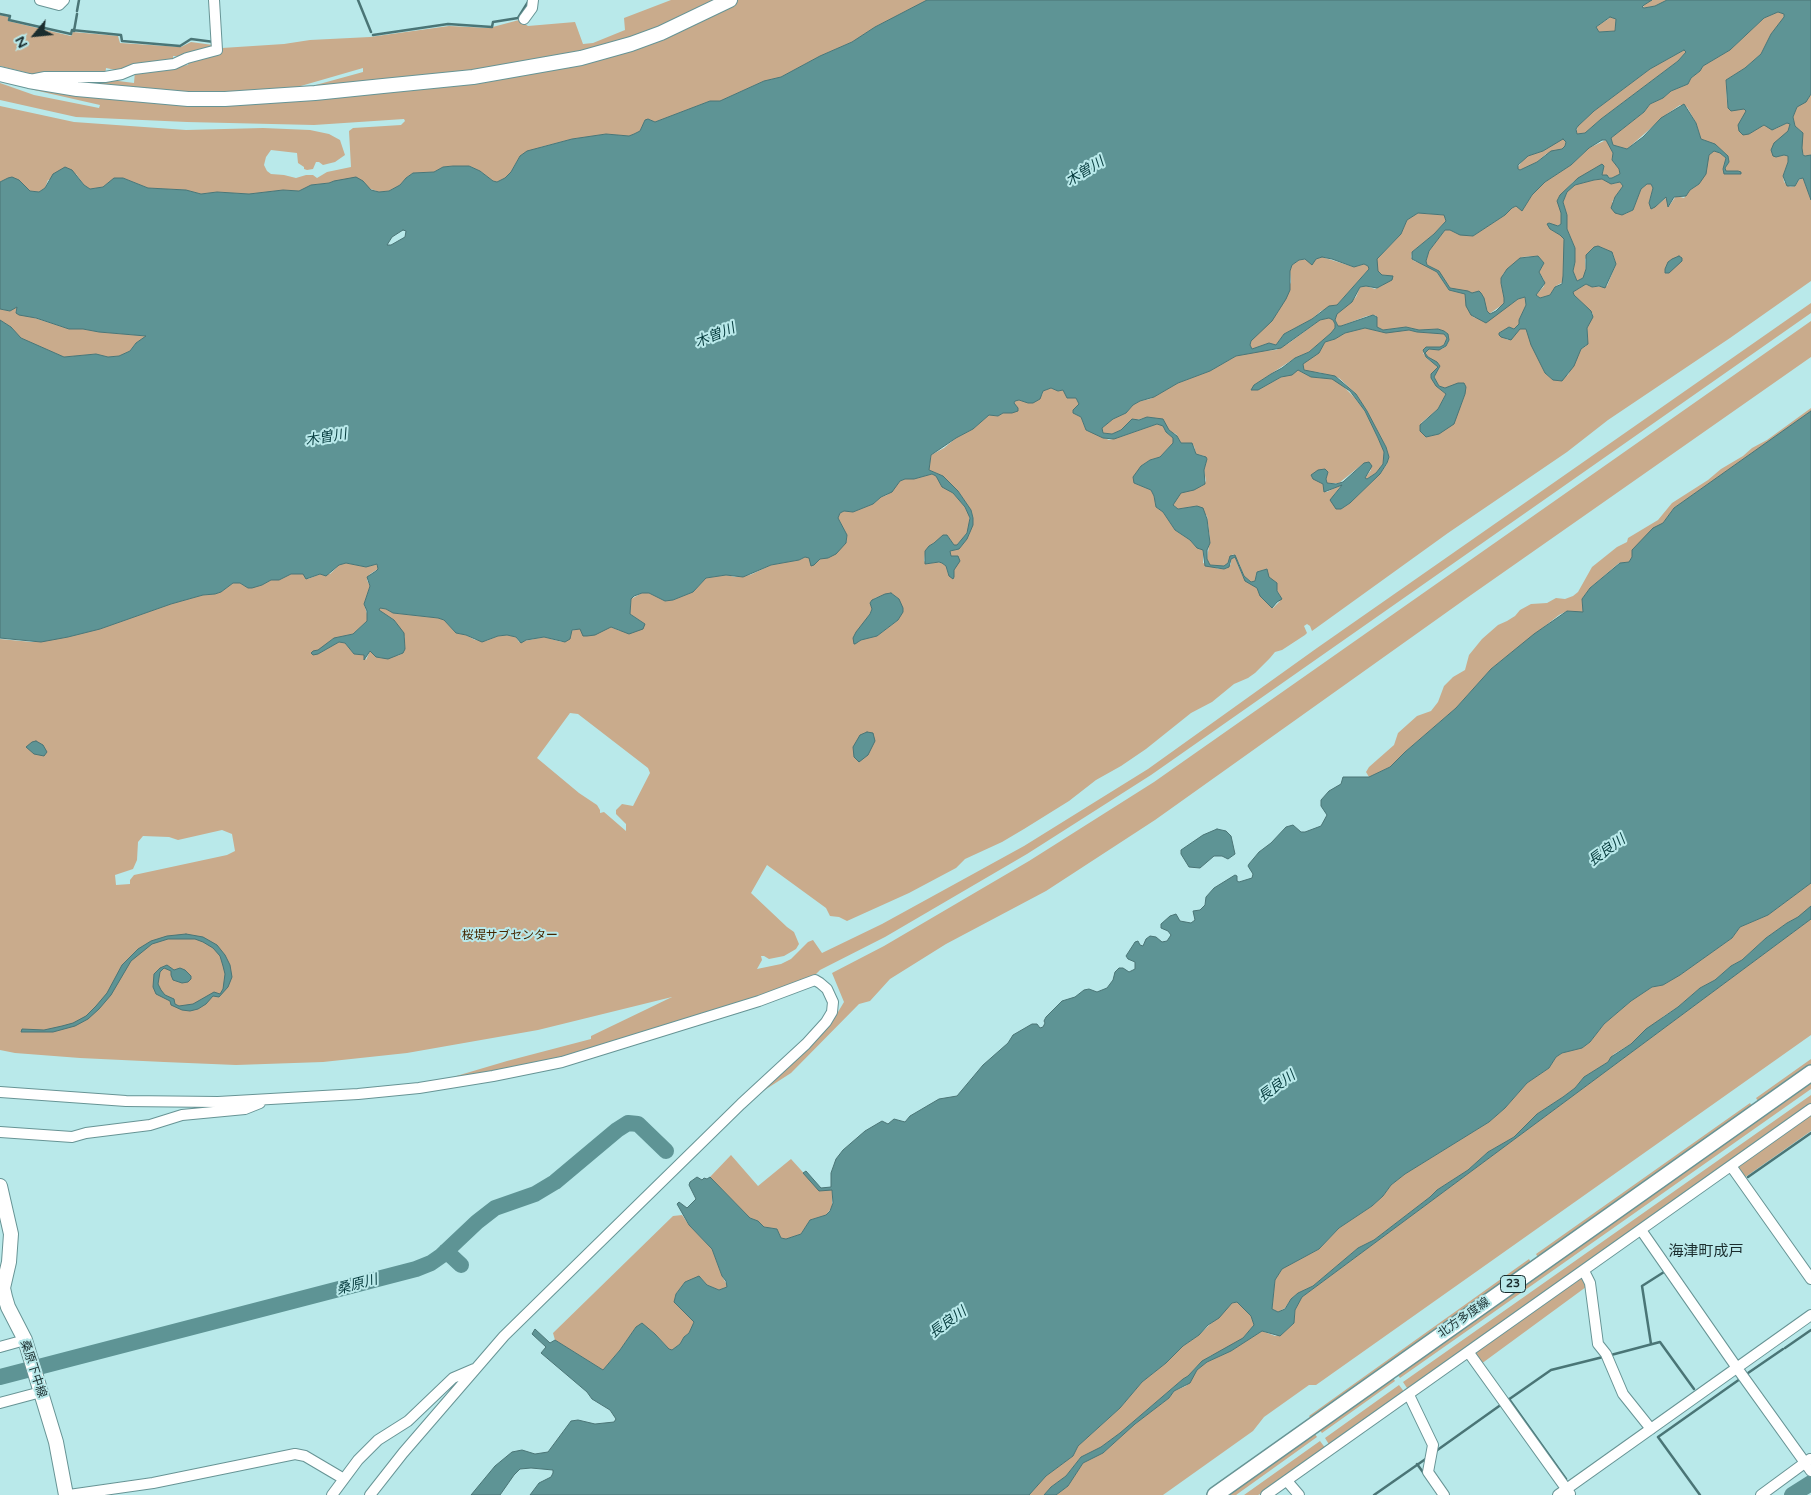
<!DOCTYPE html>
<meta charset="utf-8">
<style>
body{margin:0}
#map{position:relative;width:1811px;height:1495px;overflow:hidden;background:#b9e9ea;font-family:"Varela Round",sans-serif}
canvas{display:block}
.north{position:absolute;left:10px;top:10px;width:50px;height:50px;-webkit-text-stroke:4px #b9e9ea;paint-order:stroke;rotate:242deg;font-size:14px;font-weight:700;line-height:20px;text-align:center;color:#1a2d2e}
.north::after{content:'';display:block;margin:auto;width:18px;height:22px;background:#1a2d2e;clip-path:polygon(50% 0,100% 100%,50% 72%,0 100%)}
</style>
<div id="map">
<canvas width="1811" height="1495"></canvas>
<div class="north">N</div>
</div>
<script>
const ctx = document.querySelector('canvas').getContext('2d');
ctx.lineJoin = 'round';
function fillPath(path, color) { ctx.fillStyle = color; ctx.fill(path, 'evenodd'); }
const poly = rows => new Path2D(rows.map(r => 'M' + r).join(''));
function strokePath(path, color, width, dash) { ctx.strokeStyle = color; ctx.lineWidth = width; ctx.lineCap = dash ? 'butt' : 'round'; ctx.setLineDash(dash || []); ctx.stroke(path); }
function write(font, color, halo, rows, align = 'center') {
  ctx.font = font + ' "Varela Round","Noto Sans JP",sans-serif'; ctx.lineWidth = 4; ctx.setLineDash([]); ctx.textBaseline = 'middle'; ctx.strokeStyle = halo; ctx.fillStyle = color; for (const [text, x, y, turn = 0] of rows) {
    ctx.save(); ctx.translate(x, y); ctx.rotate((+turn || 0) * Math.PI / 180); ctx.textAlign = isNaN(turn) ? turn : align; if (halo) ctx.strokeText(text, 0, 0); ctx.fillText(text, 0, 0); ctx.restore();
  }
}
fillPath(poly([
 [671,0,721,0,630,41,536,63,294,91,363,72,363,68,280,92,223,94,119,89,50,79,103,79,134,83,135,71,188,65,189,61,222,51,222,48,284,44,310,40,370,37,449,26,489,28,519,20,528,26,575,22,583,44,593,43,625,30,624,18],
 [737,0,927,0,875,27,852,42,820,56,781,77,764,81,720,101,710,101,655,122,648,119,645,120,640,131,634,134,629,136,606,134,572,139,541,147,520,156,511,172,505,178,497,182,493,181,480,171,469,166,453,166,443,167,434,172,413,173,406,178,400,185,389,191,379,192,368,188,363,181,334,181,329,183,311,185,299,191,283,190,249,194,217,192,201,194,186,190,148,188,123,178,111,181,103,187,90,189,84,185,76,174,48,180,45,188,39,192,30,191,19,180,8,178,0,182,0,106,74,122,186,130,263,128,310,130,329,134,340,140,345,155,335,162,323,165,319,162,316,162,313,169,307,170,304,169,304,167,298,163,297,153,271,150,266,157,264,165,267,171,271,174,284,175,296,178,306,175,313,175,317,178,327,172,351,167,349,131,353,128,401,125,405,121,404,119,314,125,187,122,76,117,0,100,0,83,34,95,99,108,100,105,34,90,3,80,132,99,469,81,699,20],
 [1652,0,1667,0,1655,6,1643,8,1644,5],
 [1778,12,1784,14,1783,20,1771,34,1761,54,1745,68,1726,80,1727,103,1728,108,1744,109,1747,112,1740,121,1749,134,1761,126,1764,125,1775,129,1787,123,1790,124,1788,131,1776,157,1784,155,1788,156,1788,162,1783,176,1784,182,1790,187,1795,186,1799,180,1803,178,1811,200,1811,281,1730,338,1608,420,1567,452,1448,533,1312,631,1310,626,1307,624,1304,626,1307,633,1305,635,1282,650,1275,652,1270,658,1255,673,1248,678,1234,684,1212,702,1191,713,1146,749,1121,766,1096,780,1069,801,1024,829,1002,842,965,859,956,868,909,893,847,921,839,917,830,916,826,908,767,865,751,893,787,927,794,932,799,944,796,949,784,956,769,959,764,956,761,956,762,960,757,969,781,964,791,959,808,942,813,940,822,953,882,924,1024,846,1148,769,1317,648,1811,303,1811,313,1151,775,1027,854,885,937,820,970,815,975,759,997,561,1057,491,1073,453,1077,507,1061,591,1039,591,1036,672,997,538,1030,407,1053,323,1062,236,1065,164,1062,80,1058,15,1053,0,1050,0,639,32,642,68,637,100,629,171,604,203,595,215,594,221,592,233,583,240,583,248,588,262,585,271,580,279,580,291,574,304,574,308,579,320,574,330,574,339,565,346,563,366,567,377,564,378,569,370,574,367,580,370,586,364,604,368,617,367,621,353,634,339,637,331,640,318,654,339,642,345,643,354,654,364,655,366,660,370,651,376,657,383,658,400,655,405,647,404,642,405,637,394,620,378,610,380,608,386,609,393,613,438,618,444,620,456,633,466,635,475,640,486,641,498,636,507,635,516,637,519,642,544,637,562,642,570,638,571,631,577,629,611,627,620,631,645,624,630,614,631,599,642,593,649,593,665,601,673,600,693,592,706,578,726,575,735,577,750,575,771,565,799,560,805,557,828,558,847,541,847,535,838,518,840,513,844,511,853,512,873,504,881,497,887,495,900,481,905,479,914,479,932,474,936,476,942,486,953,493,965,507,969,515,970,524,967,533,957,545,954,545,947,535,929,546,925,554,924,561,928,564,936,562,942,563,946,566,948,573,954,577,954,570,958,556,951,556,950,551,959,549,969,535,973,518,971,510,958,491,943,476,929,470,931,455,944,448,956,438,973,429,989,415,998,416,1003,413,1009,413,1015,406,1015,401,1019,400,1030,403,1042,395,1043,391,1051,388,1059,391,1063,390,1076,398,1079,404,1073,410,1075,414,1081,417,1086,430,1109,440,1123,436,1157,424,1164,426,1166,432,1173,438,1173,443,1160,457,1150,460,1141,466,1134,483,1151,490,1154,496,1156,507,1163,512,1175,530,1190,540,1197,548,1203,550,1203,563,1219,569,1224,569,1227,568,1231,564,1231,559,1235,557,1243,577,1257,588,1264,600,1271,607,1273,608,1280,601,1280,596,1276,588,1277,583,1268,577,1267,569,1257,572,1255,581,1251,582,1244,576,1239,563,1233,554,1227,564,1224,566,1210,565,1207,559,1210,539,1207,516,1197,506,1178,509,1173,505,1180,493,1202,486,1206,481,1204,470,1207,459,1204,456,1196,454,1194,446,1188,443,1181,443,1176,434,1171,432,1158,419,1150,417,1130,421,1121,430,1112,434,1103,433,1102,428,1113,419,1126,413,1133,405,1140,401,1150,399,1178,383,1210,371,1236,356,1259,351,1276,350,1289,343,1320,320,1329,318,1333,320,1335,324,1335,328,1331,333,1309,352,1295,358,1254,385,1258,390,1281,377,1298,370,1311,377,1332,379,1338,381,1354,397,1365,411,1378,438,1384,452,1383,464,1376,473,1367,479,1365,478,1371,470,1364,463,1339,483,1327,483,1326,479,1328,472,1325,469,1311,476,1323,484,1324,491,1327,492,1342,484,1333,496,1341,509,1350,503,1380,474,1387,464,1389,457,1386,447,1367,411,1356,394,1339,378,1318,372,1307,372,1304,370,1303,364,1320,351,1325,342,1335,339,1345,333,1365,328,1381,332,1409,330,1417,332,1444,334,1447,338,1444,345,1440,347,1429,347,1423,353,1429,360,1437,365,1437,368,1431,374,1439,388,1446,394,1438,409,1421,423,1420,431,1426,437,1439,434,1461,405,1465,394,1439,386,1434,377,1440,366,1428,357,1425,353,1429,349,1442,349,1446,346,1449,340,1448,334,1444,331,1438,329,1419,330,1406,327,1383,330,1377,327,1377,317,1375,315,1367,316,1341,326,1338,326,1335,320,1337,314,1356,297,1360,287,1366,286,1375,289,1383,285,1386,275,1382,275,1377,271,1377,259,1401,234,1407,220,1418,213,1444,215,1446,221,1434,234,1412,252,1411,257,1414,261,1423,264,1437,272,1449,290,1465,294,1473,317,1480,319,1495,315,1518,299,1525,297,1526,305,1519,320,1519,324,1517,327,1512,329,1510,327,1500,332,1499,335,1508,340,1520,329,1526,329,1545,373,1553,380,1568,375,1581,349,1586,346,1588,337,1587,328,1593,314,1574,295,1573,292,1586,284,1594,287,1607,286,1616,264,1613,254,1601,247,1585,259,1586,273,1583,278,1577,281,1573,271,1575,262,1575,248,1567,229,1567,215,1563,202,1567,192,1575,185,1594,180,1602,179,1613,184,1620,182,1623,186,1612,202,1625,214,1633,210,1641,189,1647,184,1651,184,1653,188,1649,203,1655,207,1667,197,1669,206,1676,196,1684,198,1690,190,1699,184,1709,155,1714,151,1720,153,1726,158,1723,171,1732,173,1740,171,1726,171,1725,168,1729,162,1728,156,1716,145,1701,139,1696,123,1687,107,1680,105,1667,114,1627,149,1613,145,1611,138,1644,112,1650,104,1663,98,1671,91,1688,84,1691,78,1700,71,1703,66,1730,50,1764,18],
 [891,593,899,599,898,620,877,636,861,640,857,643,872,609,870,603,875,598],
 [570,713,578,714,648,768,650,773,633,806,622,804,616,810,616,814,626,824,626,831,604,812,600,813,600,810,597,805,579,793,537,758],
 [222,830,232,834,235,851,227,855,134,875,130,880,130,884,116,885,115,875,133,869,137,860,138,842,143,836,169,837,178,840],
 [0,15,9,17,8,21,71,36,73,32,118,36,120,43,181,47,191,42,213,45,210,49,183,57,173,56,173,62,121,71,106,68,105,76,36,75,0,66],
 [1611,17,1616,19,1615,31,1599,32,1596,27],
 [1684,50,1686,52,1678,61,1601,119,1585,133,1577,135,1577,129,1578,126,1594,111,1650,69],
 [1811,94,1811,155,1804,156,1802,151,1801,131,1795,126,1793,117,1797,107,1808,99],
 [1563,138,1566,141,1565,146,1562,149,1546,154,1537,162,1520,170,1518,169,1518,167,1523,160,1528,156,1543,151],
 [1606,140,1613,153,1612,159,1619,169,1620,174,1612,178,1602,175,1604,166,1601,165,1573,182,1558,199,1561,213,1561,224,1556,226,1549,223,1550,229,1562,236,1565,242,1563,282,1556,286,1550,295,1540,298,1536,295,1544,286,1544,280,1539,272,1544,263,1538,256,1522,257,1503,274,1501,283,1505,301,1502,305,1489,314,1487,311,1481,293,1478,291,1472,294,1450,288,1437,270,1427,265,1426,261,1429,251,1445,230,1450,230,1456,233,1473,236,1505,215,1512,208,1516,206,1523,209,1532,195,1545,182,1571,165,1589,148],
 [1322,257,1354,267,1364,264,1368,266,1369,269,1337,305,1321,311,1312,319,1284,334,1276,345,1269,343,1252,349,1250,345,1251,341,1278,312,1291,282,1290,271,1292,265,1299,260,1316,259],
 [16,307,17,309,16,312,69,329,83,329,99,332,147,336,136,343,130,351,119,356,108,357,96,354,64,357,20,338,11,327,0,320,0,309,10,311],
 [1811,321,1811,357,1471,595,1155,820,1046,891,946,944,890,979,870,1001,859,1004,791,1073,760,1093,810,1046,835,1017,844,1002,832,973,884,946,1029,861,1154,782],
 [1811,408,1811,412,1674,508,1663,523,1632,550,1632,557,1629,562,1619,563,1590,588,1582,599,1583,613,1567,611,1559,615,1491,669,1456,708,1405,752,1390,767,1369,777,1366,772,1369,767,1394,745,1398,733,1417,716,1431,711,1438,702,1444,686,1453,677,1465,670,1469,655,1482,639,1498,625,1507,621,1515,616,1520,610,1531,604,1547,603,1556,598,1565,599,1573,596,1578,592,1592,567,1617,547,1627,542,1628,538,1658,520,1672,503,1708,480,1721,469,1743,456,1752,448,1767,440],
 [1811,883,1811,906,1806,912,1798,917,1787,923,1766,938,1742,960,1731,966,1715,980,1700,988,1678,1007,1664,1016,1631,1044,1614,1054,1608,1062,1584,1077,1575,1088,1563,1097,1537,1114,1514,1137,1488,1152,1468,1170,1437,1190,1430,1197,1374,1240,1358,1248,1313,1286,1298,1293,1291,1299,1285,1308,1278,1312,1272,1309,1275,1280,1282,1269,1319,1249,1339,1228,1372,1206,1383,1196,1391,1185,1405,1174,1489,1122,1505,1108,1527,1083,1549,1068,1556,1057,1562,1053,1582,1048,1590,1042,1604,1024,1631,1001,1652,987,1663,985,1680,975,1732,938,1740,927,1768,915],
 [1811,919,1811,1035,1316,1385,1309,1385,1264,1417,1253,1431,1163,1495,1056,1495,1068,1486,1083,1463,1103,1453,1135,1424,1169,1398,1174,1391,1186,1386,1197,1370,1207,1362,1231,1351,1262,1331,1275,1336,1282,1334,1294,1323,1295,1310,1302,1297],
 [1811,1059,1811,1066,1759,1103,1756,1098],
 [1811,1081,1811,1089,1400,1378,1396,1373],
 [1811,1095,1811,1106,1409,1391,1403,1382],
 [1750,1103,1753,1108,1539,1259,1536,1254],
 [1811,1114,1811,1131,1744,1178,1738,1169,1738,1166],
 [731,1155,758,1186,791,1159,819,1190,832,1190,832,1207,826,1215,810,1220,801,1234,786,1239,781,1238,777,1229,764,1227,758,1221,750,1218,710,1177],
 [682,1215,689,1225,712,1249,722,1276,727,1285,727,1287,719,1290,707,1285,701,1278,685,1282,676,1294,674,1302,694,1322,689,1333,684,1337,680,1344,672,1350,669,1349,655,1334,636,1327,620,1350,603,1370,555,1340,553,1333,673,1216],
 [1529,1259,1532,1264,1313,1421,1309,1416],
 [1578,1279,1582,1279,1586,1287,1481,1364,1475,1355,1476,1351],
 [1237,1302,1251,1316,1254,1325,1243,1338,1226,1349,1210,1356,1197,1366,1188,1376,1183,1379,1120,1433,1101,1447,1081,1457,1066,1476,1051,1487,1044,1495,1029,1495,1046,1476,1073,1456,1078,1446,1120,1408,1142,1382,1166,1363,1183,1346,1199,1335,1232,1303],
 [1392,1376,1395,1381,1322,1433,1318,1428],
 [1399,1385,1405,1393,1330,1446,1325,1438],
 [1313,1431,1317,1437,1236,1495,1224,1495],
 [1320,1441,1326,1449,1270,1489,1258,1495,1244,1495]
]), '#c9ab8c');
const water = poly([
 [927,0,1652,0,1644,5,1642,7,1644,8,1655,6,1667,0,1811,0,1811,94,1806,102,1797,107,1793,117,1795,126,1803,133,1802,148,1803,155,1805,156,1811,155,1811,200,1803,178,1799,179,1795,186,1787,186,1783,176,1788,162,1788,156,1784,155,1776,157,1773,156,1771,150,1774,143,1788,131,1790,124,1787,123,1772,130,1764,125,1749,134,1743,135,1739,131,1738,125,1746,111,1744,109,1731,111,1728,108,1726,80,1745,68,1761,54,1771,34,1784,17,1784,14,1778,12,1764,18,1730,50,1703,66,1700,71,1691,78,1688,84,1671,91,1663,98,1650,104,1644,112,1611,138,1613,145,1627,149,1643,137,1661,118,1684,104,1696,123,1701,139,1715,144,1728,156,1729,162,1725,168,1726,171,1738,171,1741,172,1741,174,1724,174,1723,169,1726,158,1720,153,1714,151,1709,155,1706,174,1699,184,1690,190,1686,196,1674,197,1668,207,1666,197,1655,207,1651,209,1649,203,1653,188,1651,184,1647,184,1641,189,1633,210,1622,215,1615,213,1611,208,1615,197,1623,186,1620,182,1611,184,1602,179,1594,180,1575,185,1567,192,1563,202,1567,215,1567,229,1575,248,1575,262,1573,271,1577,281,1583,278,1586,269,1586,255,1594,247,1598,246,1612,252,1616,264,1605,288,1599,286,1592,287,1586,284,1573,292,1574,295,1591,311,1593,317,1587,328,1588,344,1581,349,1574,366,1562,381,1553,380,1545,373,1531,345,1526,329,1520,329,1511,340,1501,337,1499,335,1499,333,1509,327,1514,329,1519,324,1519,320,1526,305,1525,297,1518,299,1486,323,1471,315,1466,306,1465,294,1449,290,1437,272,1412,259,1412,252,1434,234,1446,221,1444,215,1418,213,1407,220,1401,234,1377,259,1378,271,1382,275,1393,276,1392,280,1377,288,1366,286,1360,287,1352,302,1337,314,1335,320,1338,326,1341,326,1373,315,1377,317,1377,327,1383,330,1406,327,1419,330,1438,329,1444,331,1448,334,1449,340,1446,346,1439,350,1429,349,1425,353,1428,357,1437,362,1440,366,1434,377,1439,386,1445,388,1458,383,1464,383,1466,387,1465,394,1454,424,1439,434,1426,437,1420,431,1420,425,1438,409,1446,394,1436,386,1431,378,1431,374,1438,367,1426,357,1423,350,1426,347,1440,347,1444,345,1447,338,1444,334,1417,332,1409,330,1386,333,1365,328,1345,333,1335,339,1325,342,1319,353,1303,364,1304,370,1335,376,1356,394,1367,411,1386,447,1389,457,1387,463,1380,474,1350,503,1341,509,1336,509,1330,500,1342,485,1324,492,1323,484,1313,479,1311,475,1318,470,1325,469,1328,472,1326,479,1327,483,1336,484,1343,482,1364,463,1369,462,1372,466,1365,478,1367,479,1376,473,1383,464,1384,452,1378,438,1365,411,1350,391,1332,379,1311,377,1298,370,1292,375,1281,377,1258,390,1251,390,1254,385,1271,374,1282,368,1295,358,1309,352,1331,333,1335,328,1335,324,1333,320,1329,318,1320,320,1281,348,1236,356,1210,371,1178,383,1154,397,1140,401,1133,405,1126,413,1113,419,1102,428,1103,433,1112,434,1121,430,1132,419,1139,420,1147,417,1163,419,1169,430,1177,436,1181,443,1192,443,1196,454,1206,457,1207,459,1204,470,1205,484,1194,490,1181,493,1173,505,1178,509,1197,506,1203,508,1207,519,1210,543,1207,550,1207,559,1210,565,1224,566,1228,563,1230,556,1235,555,1244,576,1251,582,1255,581,1257,572,1267,569,1269,577,1277,583,1277,591,1282,599,1277,602,1272,608,1260,596,1257,588,1245,581,1235,557,1231,559,1229,567,1224,569,1205,566,1203,550,1197,548,1190,540,1175,530,1163,512,1156,507,1154,496,1151,490,1134,483,1133,477,1141,466,1150,460,1160,457,1173,443,1173,438,1166,432,1163,426,1157,424,1114,439,1103,438,1086,430,1081,417,1073,413,1073,410,1079,404,1076,398,1067,398,1063,390,1058,391,1051,388,1043,391,1040,399,1033,403,1028,403,1019,400,1015,401,1014,403,1018,408,1018,411,1012,413,1003,413,998,416,989,415,973,429,956,438,931,455,929,470,943,476,958,491,971,510,973,518,973,525,967,539,959,549,950,551,951,556,958,556,960,561,954,570,954,577,953,579,949,576,946,566,942,563,939,562,925,564,925,551,929,546,934,543,943,535,947,535,954,545,957,545,967,533,970,518,965,507,953,493,942,487,936,476,932,474,914,479,905,479,900,481,892,492,881,497,873,504,853,512,844,511,840,513,838,518,847,535,846,543,836,554,828,558,820,559,814,565,811,566,809,558,805,557,799,560,771,565,743,577,726,575,706,578,693,592,673,600,665,601,649,593,642,593,634,596,631,599,630,614,645,624,643,629,629,634,611,627,595,635,587,636,583,636,580,629,572,630,570,639,565,642,544,637,526,640,521,643,516,637,507,635,498,636,482,642,466,635,456,633,444,620,438,618,393,613,386,609,380,608,379,610,394,620,404,633,405,649,403,653,388,659,376,657,370,651,364,660,364,655,354,654,345,643,339,642,318,654,313,655,311,653,313,651,318,650,334,638,353,634,367,621,367,611,364,604,370,586,367,577,376,571,378,569,377,564,366,567,346,563,339,565,326,576,320,574,306,579,303,574,291,574,279,580,271,580,262,585,252,588,248,588,240,583,233,583,221,592,215,594,203,595,171,604,100,629,68,637,41,642,0,638,0,320,11,327,21,338,64,357,96,354,108,357,119,356,130,351,136,343,146,336,99,332,83,329,69,329,36,318,19,315,16,313,17,307,10,311,0,309,0,182,8,178,12,177,19,180,30,191,39,192,45,188,53,174,65,167,72,170,84,185,90,189,103,187,114,178,123,178,148,188,186,190,201,194,217,192,249,194,283,190,299,191,311,185,329,183,334,181,356,177,363,181,371,190,379,192,389,191,400,185,406,178,413,173,434,172,443,167,453,166,469,166,480,171,493,181,497,182,505,178,511,172,520,156,527,151,572,139,606,134,629,136,634,134,640,131,645,120,648,119,655,122,710,101,720,101,764,81,781,77,820,56,852,42,875,27,927,0],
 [1610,17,1616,19,1615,31,1599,32,1596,27,1610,17],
 [1684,50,1686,52,1678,61,1601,119,1585,133,1577,134,1576,129,1578,126,1594,111,1650,69,1684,50],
 [1563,139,1566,142,1565,146,1562,149,1551,151,1537,162,1520,170,1518,169,1518,165,1528,156,1543,151,1563,139],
 [1602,140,1606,140,1613,153,1612,160,1619,169,1620,174,1612,178,1609,178,1607,175,1602,175,1604,166,1602,164,1578,178,1560,195,1557,201,1561,213,1561,224,1558,226,1549,223,1547,224,1550,229,1560,235,1564,239,1563,276,1562,284,1555,287,1550,295,1540,298,1536,295,1545,283,1539,272,1544,263,1538,256,1520,258,1507,269,1501,278,1501,283,1504,298,1504,303,1496,311,1490,314,1487,311,1484,298,1481,293,1479,291,1472,293,1468,291,1450,288,1439,271,1427,265,1426,261,1429,251,1445,230,1450,230,1460,235,1473,236,1505,215,1512,208,1516,206,1522,211,1532,195,1545,182,1571,165,1589,148,1602,140],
 [403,230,406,231,405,237,391,245,387,245,392,237,403,230],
 [1322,257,1332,259,1354,267,1364,264,1368,266,1369,269,1337,305,1329,306,1312,319,1284,334,1276,345,1269,343,1252,349,1250,345,1251,341,1272,321,1286,299,1290,290,1290,271,1292,265,1299,260,1305,259,1312,265,1316,259,1322,257],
 [1679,256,1682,258,1682,261,1669,273,1665,273,1665,269,1668,262,1672,259,1679,256],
 [1811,411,1811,883,1768,915,1740,927,1732,938,1680,975,1663,985,1652,987,1631,1001,1604,1024,1590,1042,1582,1048,1562,1053,1556,1057,1549,1068,1527,1083,1505,1108,1489,1122,1405,1174,1391,1185,1383,1196,1372,1206,1339,1228,1319,1249,1282,1269,1275,1280,1272,1309,1278,1312,1285,1309,1291,1299,1298,1293,1313,1286,1358,1248,1374,1240,1430,1197,1437,1190,1468,1170,1488,1152,1514,1137,1537,1114,1563,1097,1575,1088,1584,1077,1608,1062,1611,1057,1631,1044,1646,1029,1678,1007,1700,988,1715,980,1731,966,1742,960,1766,938,1787,923,1798,917,1811,906,1811,919,1302,1297,1295,1310,1294,1323,1280,1336,1262,1331,1231,1351,1207,1362,1197,1370,1190,1383,1174,1391,1169,1398,1135,1424,1103,1453,1083,1463,1068,1486,1056,1495,1044,1495,1051,1487,1066,1476,1081,1457,1101,1447,1120,1433,1183,1379,1188,1376,1202,1361,1243,1338,1254,1325,1251,1316,1237,1302,1232,1303,1219,1318,1208,1325,1199,1335,1183,1346,1166,1363,1142,1382,1120,1408,1078,1446,1073,1456,1046,1476,1029,1495,530,1495,539,1483,551,1477,553,1473,553,1470,531,1468,520,1469,514,1475,500,1495,471,1495,495,1466,512,1452,522,1450,535,1454,548,1452,571,1421,578,1420,595,1424,614,1422,616,1419,610,1410,592,1399,587,1392,541,1353,546,1347,532,1334,535,1329,550,1343,555,1340,603,1370,620,1350,636,1327,642,1323,655,1334,669,1349,672,1350,680,1344,684,1337,689,1333,694,1322,674,1302,676,1294,685,1282,699,1276,707,1285,719,1290,727,1287,726,1281,722,1276,712,1249,689,1225,677,1204,679,1202,687,1208,696,1199,689,1185,690,1182,697,1177,702,1180,704,1178,707,1179,710,1177,750,1218,758,1221,764,1227,777,1229,781,1238,786,1239,801,1234,810,1220,826,1215,830,1211,833,1203,832,1190,819,1191,803,1173,806,1171,821,1188,831,1187,831,1173,836,1159,843,1150,865,1131,882,1121,888,1124,894,1119,905,1122,910,1116,939,1099,957,1096,983,1065,1008,1043,1013,1035,1032,1024,1037,1024,1040,1028,1043,1027,1045,1023,1044,1021,1046,1017,1062,1001,1075,997,1084,990,1089,989,1097,992,1107,988,1113,980,1115,972,1119,968,1123,968,1129,972,1135,969,1135,962,1128,959,1126,956,1135,942,1138,941,1140,945,1143,946,1146,939,1150,936,1156,937,1162,942,1167,941,1171,935,1168,931,1161,928,1161,924,1170,916,1176,914,1180,921,1191,923,1195,920,1193,911,1200,910,1205,905,1206,897,1214,888,1235,875,1237,876,1237,881,1239,882,1252,878,1253,874,1248,866,1249,864,1259,852,1271,843,1286,827,1293,825,1301,832,1305,832,1321,826,1327,815,1321,806,1321,800,1329,791,1341,784,1343,777,1369,777,1390,767,1405,752,1456,708,1491,669,1534,634,1567,611,1583,612,1582,599,1590,588,1620,563,1629,562,1632,557,1632,550,1653,528,1663,523,1674,508,1811,411],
 [891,593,899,599,903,608,903,612,898,620,877,636,861,640,855,644,854,644,853,638,856,632,870,614,872,609,870,603,872,600,885,594,891,593],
 [867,732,873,733,875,741,868,755,859,762,854,757,853,747,860,735,867,732],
 [36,741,43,745,47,752,44,756,34,754,26,747,32,742,36,741],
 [1217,829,1226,831,1231,836,1235,854,1228,859,1222,856,1214,856,1200,868,1189,867,1181,854,1181,850,1203,835,1217,829],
 [186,934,203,937,217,945,225,955,230,965,232,977,228,987,219,997,213,996,206,1004,198,1009,190,1011,182,1010,171,1005,170,1001,156,994,153,987,154,974,160,968,167,965,174,970,180,968,185,970,191,976,191,979,188,982,182,983,173,980,171,975,171,971,164,968,160,972,158,984,161,990,165,995,174,999,175,1004,179,1006,193,1004,214,992,220,994,223,989,225,974,223,966,220,956,213,948,203,942,195,939,168,939,152,944,131,961,111,995,99,1009,88,1019,75,1026,53,1032,21,1032,22,1029,44,1030,62,1026,73,1023,86,1016,96,1006,107,993,122,965,138,949,151,941,167,936,186,934]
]);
fillPath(water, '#5e9495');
strokePath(water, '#4a7576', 1);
strokePath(poly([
 [358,0,371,32],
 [77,11,79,0],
 [0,14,10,16,9,20,71,34,72,30,121,35,122,41,180,46,191,39,214,42],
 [74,31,77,14],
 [373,35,448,24,492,27,493,22,518,18,528,2],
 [1748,1177,1811,1133],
 [1651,1344,1642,1286,1664,1272],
 [1785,1348,1811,1330],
 [1611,1355,1660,1342,1694,1389],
 [1748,1373,1783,1349],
 [1509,1399,1566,1479],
 [1508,1400,1551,1370,1603,1357],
 [1436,1451,1502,1404],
 [1417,1464,1425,1475],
 [1374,1495,1427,1458],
 [1700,1495,1658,1437,1740,1379]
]), '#4a7576', 2.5);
strokePath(poly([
 [446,1251,461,1265],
 [0,1377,416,1269,431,1263,441,1256,477,1222,495,1208,535,1194,555,1182,617,1130,628,1123,638,1124,666,1151],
 [1792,1495,1811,1483]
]), '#5e9495', 16);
const street = poly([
 [40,0,59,5,64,0],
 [524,19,532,8,533,0],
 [35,79,45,77,105,77,122,74,134,69,174,64,187,58,217,50,214,0],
 [0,1092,126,1101,218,1102,358,1094,419,1088,493,1076,562,1062,759,1001,815,980,820,983,827,989,833,1002,832,1012,826,1022,806,1044,741,1104,504,1336,403,1453,370,1495],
 [0,1132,72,1137,86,1133,150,1125,182,1115,245,1109,260,1103],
 [1731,1166,1811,1279],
 [1641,1230,1737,1368,1811,1471],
 [1584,1271,1590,1283,1598,1344,1606,1354,1623,1394,1651,1429],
 [0,1347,25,1340],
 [1469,1353,1570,1494],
 [1409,1395,1433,1445,1428,1472,1444,1495],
 [0,1403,41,1392],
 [1287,1481,1299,1495],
 [69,1495,153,1483,295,1454,305,1456,344,1479],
 [332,1495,358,1460,378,1440,408,1421,453,1378,474,1369],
 [1266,1495,1811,1109],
 [1558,1495,1811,1315],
 [1761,1495,1810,1459]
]);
const secondary = poly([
 [0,74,29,81,77,89,188,99,225,99,315,93,383,86,473,77,581,58,631,44,661,33,730,0],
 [0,1186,11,1234,9,1262,3,1288,5,1297,8,1307,25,1340,39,1386,56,1442,66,1495]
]);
const primary = poly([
 [1215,1495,1811,1073]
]);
strokePath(street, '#679495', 12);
strokePath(secondary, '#679495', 16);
strokePath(primary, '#679495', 18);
strokePath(street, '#fff', 10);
strokePath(secondary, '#fff', 14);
strokePath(primary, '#fff', 15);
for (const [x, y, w] of [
 [1513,1284,25]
]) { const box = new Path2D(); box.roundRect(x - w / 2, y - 8.5, w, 17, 4); ctx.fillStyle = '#b9e9ea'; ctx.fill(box); strokePath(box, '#1a2d2e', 1); }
write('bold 11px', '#1a2d2e', null, [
 ["23",1513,1284]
]);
write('12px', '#452700', '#b9e9ea', [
 ["桜堤サブセンター",510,936]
]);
write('12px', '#1a2d2e', '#b9e9ea', [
 ["北方多度線",1464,1318,-35],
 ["桑原下中線",33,1369,72]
]);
write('italic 14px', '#063c3e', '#b9e9ea', [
 ["木曽川",1085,172,-32],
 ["木曽川",715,336,-22],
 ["木曽川",326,438,-10],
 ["長良川",1607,851,-36],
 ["長良川",1277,1087,-36],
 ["桑原川",357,1285,-15],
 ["長良川",948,1323,-36]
]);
write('15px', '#1a2d2e', '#b9e9ea', [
 ["海津町成戸",1706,1252]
]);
</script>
